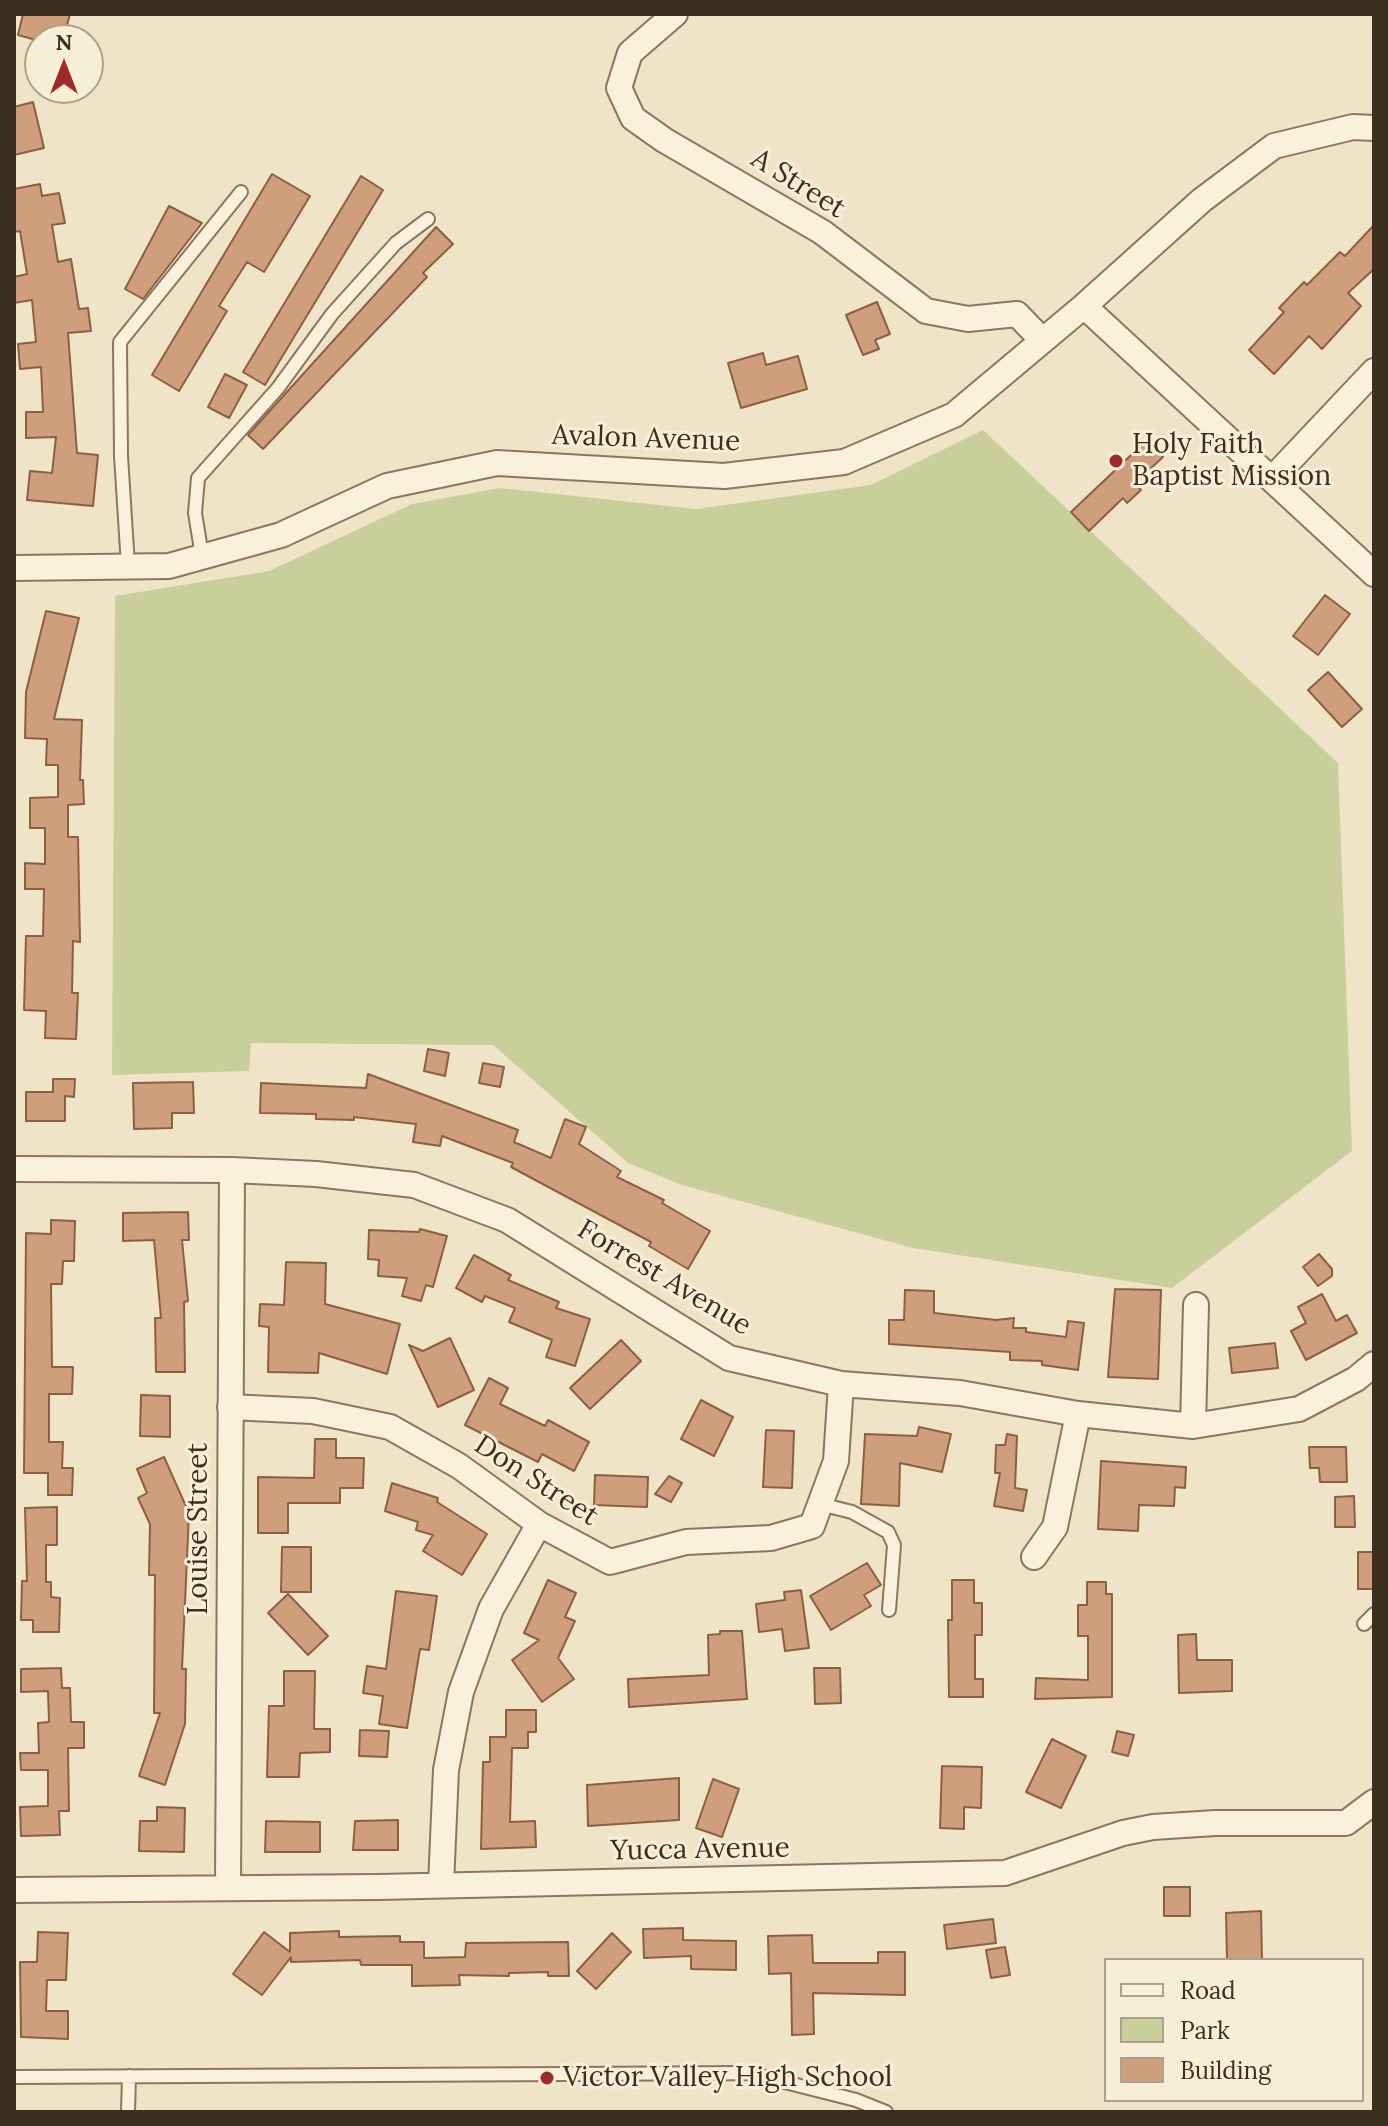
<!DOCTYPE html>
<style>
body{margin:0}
#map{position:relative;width:1388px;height:2126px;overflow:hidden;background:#f0e4c8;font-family:Lora,serif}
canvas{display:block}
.frame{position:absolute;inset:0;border:16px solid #3d2e20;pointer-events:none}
.legend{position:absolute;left:1104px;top:1958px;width:260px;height:144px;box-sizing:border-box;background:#f7eed8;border:2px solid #ada18e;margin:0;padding:10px 14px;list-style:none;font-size:24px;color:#3d2e20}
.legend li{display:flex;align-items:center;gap:16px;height:40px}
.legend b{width:40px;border:2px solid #ada18e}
.north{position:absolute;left:24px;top:24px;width:80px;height:80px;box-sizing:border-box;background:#f7eed8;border:2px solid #ada18e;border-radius:50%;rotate:0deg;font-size:22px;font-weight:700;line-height:32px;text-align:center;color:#3d2e20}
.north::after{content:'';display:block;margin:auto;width:28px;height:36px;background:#9e2a2b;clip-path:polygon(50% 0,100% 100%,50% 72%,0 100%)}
</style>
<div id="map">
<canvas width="1388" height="2126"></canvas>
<div class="frame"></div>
<ul class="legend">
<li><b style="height:10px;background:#faf1dc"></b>Road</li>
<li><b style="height:22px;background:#c9cf9b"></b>Park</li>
<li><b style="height:22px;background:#cf9f7d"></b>Building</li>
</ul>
<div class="north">N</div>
</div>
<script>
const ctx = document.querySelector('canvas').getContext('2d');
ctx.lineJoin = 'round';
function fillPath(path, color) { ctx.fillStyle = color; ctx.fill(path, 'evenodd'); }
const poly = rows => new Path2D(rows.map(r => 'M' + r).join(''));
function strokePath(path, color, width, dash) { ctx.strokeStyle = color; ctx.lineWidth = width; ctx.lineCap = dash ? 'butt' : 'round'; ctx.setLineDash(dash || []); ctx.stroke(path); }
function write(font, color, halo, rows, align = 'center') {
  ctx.font = font + ' Lora,serif'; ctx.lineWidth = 6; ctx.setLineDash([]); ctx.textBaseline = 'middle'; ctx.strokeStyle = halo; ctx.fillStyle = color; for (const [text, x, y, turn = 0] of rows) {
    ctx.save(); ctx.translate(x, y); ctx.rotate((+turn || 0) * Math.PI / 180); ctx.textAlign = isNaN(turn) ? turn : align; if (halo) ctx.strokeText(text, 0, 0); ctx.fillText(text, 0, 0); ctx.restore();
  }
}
fillPath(poly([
 [983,430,1338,763,1352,1151,1172,1288,913,1248,682,1185,628,1163,493,1045,251,1043,249,1071,112,1075,115,596,269,571,412,504,500,488,696,509,871,485]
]), '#c9cf9b');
const building = poly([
 [23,14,70,14,63,40,36,40,18,35,23,14],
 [33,102,44,148,14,155,14,107,33,102],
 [272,174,310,196,264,272,247,262,219,306,227,311,179,391,152,375,272,174],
 [361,176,383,190,265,385,243,372,361,176],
 [40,184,42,196,59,193,65,223,52,225,58,262,71,259,79,309,88,308,91,331,68,333,77,453,98,455,93,506,27,500,30,471,52,473,56,437,26,438,26,412,43,412,41,367,20,369,18,344,36,342,32,300,14,303,14,277,27,274,20,231,14,232,14,189,40,184],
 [169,206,202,223,143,299,125,289,169,206],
 [1374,225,1374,269,1348,293,1361,306,1322,349,1309,336,1274,374,1249,350,1284,312,1279,308,1304,282,1307,285,1340,252,1345,256,1374,225],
 [436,227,453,244,423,273,427,277,263,449,248,435,436,227],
 [877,302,890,334,875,340,879,349,863,355,846,315,877,302],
 [763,353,766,365,798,356,807,389,741,408,728,363,763,353],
 [225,374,247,385,229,418,208,407,225,374],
 [1147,440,1163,457,1135,483,1141,490,1127,503,1123,498,1089,531,1071,512,1147,440],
 [1325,595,1350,614,1318,655,1293,636,1325,595],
 [46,611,79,618,54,719,82,720,80,780,83,780,84,804,68,805,68,837,78,837,80,942,73,941,72,993,78,993,76,1039,45,1038,46,1011,24,1010,26,936,43,936,44,889,25,889,25,863,45,864,45,828,30,828,30,798,58,797,58,765,46,765,47,739,25,738,26,692,46,611],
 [1328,672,1362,709,1342,727,1308,690,1328,672],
 [428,1049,449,1053,445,1076,424,1071,428,1049],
 [483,1063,504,1067,500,1087,479,1083,483,1063],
 [368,1074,518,1130,514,1142,551,1158,565,1119,586,1127,579,1144,621,1171,617,1177,664,1200,662,1203,710,1231,688,1269,649,1246,651,1242,511,1167,513,1163,442,1136,440,1146,413,1142,416,1124,354,1117,354,1120,316,1119,316,1114,260,1113,261,1083,366,1088,368,1074],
 [53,1079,75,1079,74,1097,65,1096,65,1121,26,1121,26,1092,53,1092,53,1079],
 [193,1082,194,1113,172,1113,172,1128,134,1129,133,1083,193,1082],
 [188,1212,189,1240,182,1240,188,1301,184,1302,185,1372,156,1372,155,1318,161,1318,154,1240,123,1241,123,1213,188,1212],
 [51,1220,75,1221,74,1261,63,1261,62,1284,51,1284,52,1367,73,1367,72,1394,49,1394,49,1442,63,1442,62,1468,73,1468,72,1495,48,1495,48,1473,24,1473,26,1233,51,1234,51,1220],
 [420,1229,447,1236,433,1287,426,1285,421,1301,402,1296,407,1278,378,1276,379,1260,368,1259,369,1230,419,1232,420,1229],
 [1319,1254,1332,1269,1332,1276,1318,1286,1303,1267,1319,1254],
 [474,1255,511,1275,508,1280,559,1302,556,1308,590,1319,575,1366,546,1357,552,1340,509,1322,515,1308,485,1296,482,1302,456,1288,474,1255],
 [286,1262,326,1263,325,1304,400,1324,387,1374,319,1353,318,1373,268,1372,269,1327,259,1326,260,1304,284,1305,286,1262],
 [1115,1289,1161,1290,1158,1379,1108,1377,1115,1289],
 [905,1290,934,1291,934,1313,996,1320,1014,1318,1013,1328,1026,1328,1026,1332,1066,1337,1068,1321,1084,1323,1078,1370,1042,1365,1042,1361,1010,1360,1010,1352,889,1344,889,1320,904,1320,905,1290],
 [1322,1294,1336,1321,1347,1315,1357,1333,1306,1360,1291,1331,1306,1323,1298,1307,1322,1294],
 [450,1338,474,1390,438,1407,409,1345,423,1351,450,1338],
 [621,1340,641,1361,590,1409,570,1388,621,1340],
 [1275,1343,1278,1368,1232,1373,1229,1348,1275,1343],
 [489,1378,508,1388,500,1404,545,1426,548,1420,589,1442,574,1471,542,1454,538,1462,465,1425,489,1378],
 [141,1395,170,1396,170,1437,140,1436,141,1395],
 [701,1400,733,1417,714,1456,681,1439,701,1400],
 [919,1427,951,1434,942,1472,900,1463,899,1506,861,1504,865,1434,917,1436,919,1427],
 [766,1430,794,1431,792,1488,763,1487,766,1430],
 [1007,1434,1017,1436,1015,1488,1027,1490,1023,1511,994,1506,1000,1473,995,1473,996,1445,1005,1445,1007,1434],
 [315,1439,336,1439,336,1458,364,1458,363,1488,340,1488,340,1503,288,1503,288,1533,258,1533,258,1477,314,1478,315,1439],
 [1309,1447,1346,1447,1347,1482,1320,1482,1319,1468,1310,1468,1309,1447],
 [164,1457,189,1513,182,1669,186,1669,185,1724,165,1785,139,1776,160,1713,154,1713,155,1575,149,1575,150,1524,138,1498,147,1493,137,1469,164,1457],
 [1101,1461,1186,1467,1185,1488,1175,1487,1174,1506,1139,1505,1138,1531,1098,1529,1101,1461],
 [595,1475,648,1477,647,1507,594,1505,595,1475],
 [669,1476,682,1483,671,1502,655,1494,669,1476],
 [392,1483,438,1498,437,1502,487,1534,462,1575,423,1551,433,1535,416,1530,418,1522,385,1511,392,1483],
 [1354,1496,1355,1527,1335,1527,1335,1497,1354,1496],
 [57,1507,57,1545,46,1545,46,1582,51,1582,51,1597,60,1598,59,1632,33,1632,33,1620,21,1620,22,1581,27,1581,25,1508,57,1507],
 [282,1547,311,1547,311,1592,281,1592,282,1547],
 [1358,1552,1374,1552,1374,1589,1358,1589,1358,1552],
 [867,1563,881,1585,864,1595,871,1606,831,1630,810,1596,867,1563],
 [548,1580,576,1593,565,1617,575,1621,558,1658,574,1679,542,1702,512,1660,539,1640,524,1633,548,1580],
 [952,1580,974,1580,974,1603,982,1603,982,1635,975,1635,975,1679,983,1679,983,1697,949,1697,948,1620,952,1620,952,1580],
 [1087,1582,1106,1582,1106,1594,1112,1594,1112,1697,1035,1699,1036,1678,1088,1680,1088,1636,1078,1636,1078,1605,1087,1605,1087,1582],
 [801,1590,809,1648,785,1651,782,1629,759,1632,756,1604,785,1600,784,1592,801,1590],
 [396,1591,437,1596,429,1650,420,1649,407,1728,379,1724,383,1696,363,1693,367,1666,386,1669,396,1591],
 [288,1594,328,1636,308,1655,268,1613,288,1594],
 [720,1631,742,1631,747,1699,629,1707,628,1679,709,1675,708,1635,720,1634,720,1631],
 [1196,1634,1197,1660,1232,1660,1232,1691,1179,1693,1178,1635,1196,1634],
 [61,1668,62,1688,70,1688,71,1722,84,1722,84,1748,68,1748,69,1811,59,1811,60,1835,21,1836,20,1807,48,1806,48,1770,21,1770,20,1753,39,1753,38,1723,49,1722,48,1691,21,1692,21,1669,61,1668],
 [814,1668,840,1668,841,1703,815,1704,814,1668],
 [284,1671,315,1671,314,1729,330,1729,330,1752,300,1753,299,1777,267,1777,269,1706,284,1706,284,1671],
 [506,1710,536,1710,536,1732,528,1732,528,1748,512,1748,510,1822,535,1821,536,1847,481,1849,483,1762,490,1762,490,1737,506,1737,506,1710],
 [360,1730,389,1731,387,1757,359,1756,360,1730],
 [1117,1731,1134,1735,1128,1756,1112,1752,1117,1731],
 [1052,1739,1086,1756,1061,1808,1026,1792,1052,1739],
 [942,1766,982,1767,981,1808,964,1807,964,1829,940,1828,942,1766],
 [679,1778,679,1820,588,1826,587,1785,679,1778],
 [713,1779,739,1789,722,1837,696,1828,713,1779],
 [157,1807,185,1808,184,1852,139,1851,140,1821,157,1821,157,1807],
 [398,1820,398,1850,353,1850,355,1821,398,1820],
 [266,1821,320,1822,320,1852,265,1852,266,1821],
 [1164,1887,1190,1887,1190,1916,1164,1916,1164,1887],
 [1261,1911,1262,1960,1227,1960,1226,1913,1261,1911],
 [993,1919,996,1943,947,1949,944,1925,993,1919],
 [683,1928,683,1940,736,1941,736,1970,691,1969,691,1956,644,1958,643,1929,683,1928],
 [339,1931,339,1937,400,1936,400,1942,424,1942,424,1958,465,1957,466,1943,568,1942,569,1976,548,1976,548,1972,509,1973,509,1976,459,1975,460,1985,412,1986,412,1965,361,1965,360,1960,291,1962,291,1957,262,1995,233,1974,264,1932,290,1952,290,1933,339,1931],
 [38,1932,68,1933,66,1980,47,1980,46,2011,68,2011,68,2039,21,2037,20,1962,37,1962,38,1932],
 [612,1933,631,1952,596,1989,577,1971,612,1933],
 [812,1935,813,1963,878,1963,878,1952,905,1952,905,1995,813,1993,814,2034,792,2035,791,1973,769,1974,768,1936,812,1935],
 [1005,1947,1010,1975,991,1978,986,1950,1005,1947]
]);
fillPath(building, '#cf9f7d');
strokePath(building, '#8d5f41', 2);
const lane = poly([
 [202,556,195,513,198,478,278,388,332,314,396,243,428,219],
 [128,566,121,456,120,342,241,192],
 [820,1504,852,1512,888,1532,894,1545,889,1610],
 [1364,1624,1374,1614],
 [14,2077,749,2073,856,2100,886,2112],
 [128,2112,129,2076]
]);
const street = poly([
 [675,14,630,53,619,88,633,118,664,140,822,232,926,311,968,319,1017,314,1042,340],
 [1084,306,1374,574],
 [1272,479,1374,371],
 [14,568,169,566,281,535,387,486,497,463,724,476,844,462,954,415,1084,306,1202,200,1274,146,1353,127,1374,128],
 [14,1169,232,1170,316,1174,414,1185,507,1220,729,1358,841,1384,960,1393,1078,1414,1193,1426,1299,1409,1356,1379,1374,1364],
 [230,1407,313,1411,390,1427,459,1466,539,1524,610,1562,686,1542,771,1538,812,1526,836,1461,841,1384],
 [1193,1426,1196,1305],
 [1034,1557,1055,1527,1078,1414],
 [441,1885,446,1770,461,1692,491,1609,539,1524],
 [228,1888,232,1170],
 [14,1890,378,1887,1005,1873,1123,1833,1153,1827,1215,1823,1346,1823,1374,1802]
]);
strokePath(lane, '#8d765c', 16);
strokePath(street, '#8d765c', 28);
strokePath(lane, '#faf1dc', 12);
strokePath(street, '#faf1dc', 24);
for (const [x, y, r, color] of [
 [1116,461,8,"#9e2a2b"],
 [547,2078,8,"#9e2a2b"]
]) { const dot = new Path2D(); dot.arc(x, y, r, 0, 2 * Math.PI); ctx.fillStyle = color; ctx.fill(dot); strokePath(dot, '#f7eed8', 3); }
write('28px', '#3d2e20', '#f7eed8', [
 ["A Street",798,184,32],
 ["Avalon Avenue",646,439,2],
 ["Forrest Avenue",664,1278,31],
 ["Don Street",536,1481,33],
 ["Louise Street",199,1529,-90],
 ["Yucca Avenue",700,1850,-1]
]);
write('28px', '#3d2e20', '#f7eed8', [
 ["Holy Faith",1132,445],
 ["Baptist Mission",1132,477],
 ["Victor Valley High School",563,2078]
], 'left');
</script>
